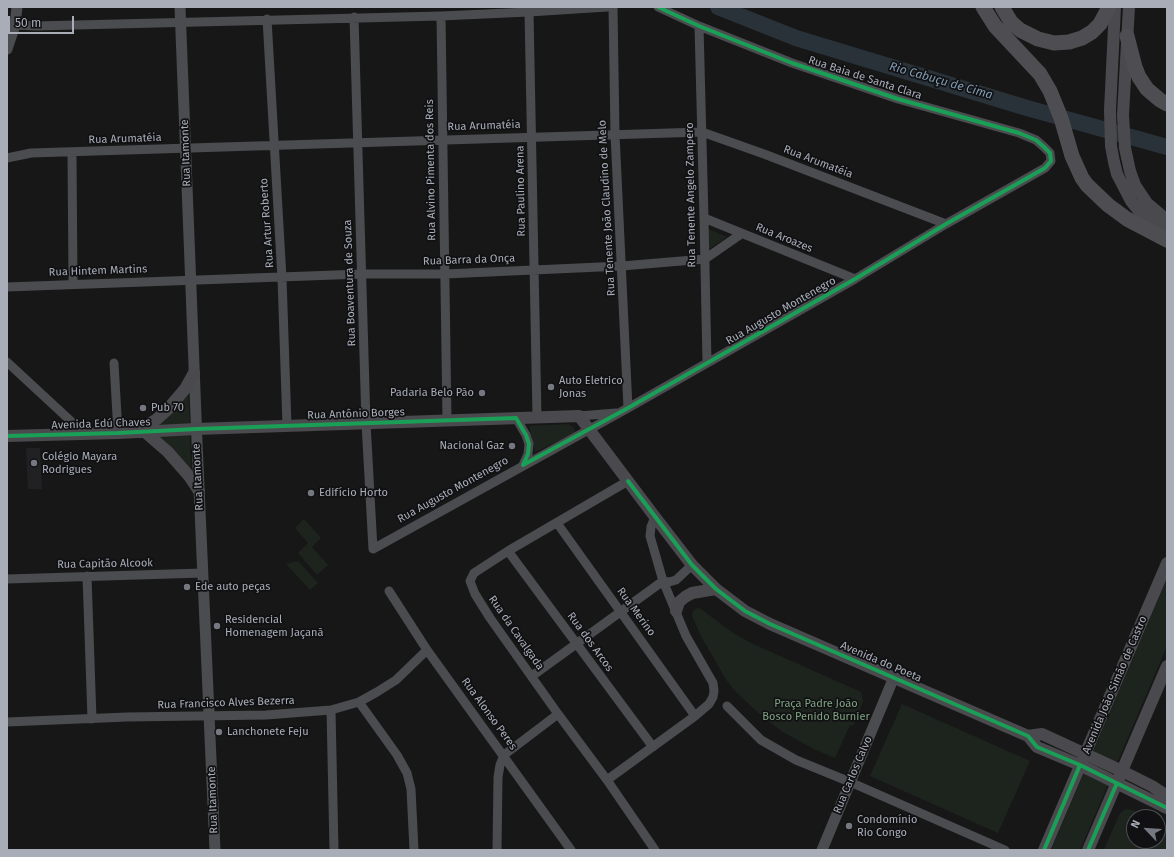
<!DOCTYPE html>
<meta charset="utf-8">
<style>
body{margin:0}
#map{position:relative;width:1174px;height:857px;overflow:hidden;background:#171717;font-family:"Fira Sans",sans-serif}
canvas{display:block}
.frame{position:absolute;inset:0;border:8px solid #a8adb8;pointer-events:none}
.north{position:absolute;left:1126px;top:809px;width:40px;height:40px;box-sizing:border-box;background:#111113;border:1px solid #4d4f55;border-radius:50%;rotate:295deg;font-size:11px;font-weight:700;line-height:16px;text-align:center;color:#a8adb8}
.north::after{content:'';display:block;margin:auto;width:14px;height:18px;background:#757880;clip-path:polygon(50% 0,100% 100%,50% 72%,0 100%)}
.scale{position:absolute;left:8px;top:16px;width:66px;height:18px;box-sizing:border-box;border:2px solid #a8adb8;border-top:0;padding-left:5px;font-size:12px;line-height:14px;white-space:nowrap;color:#a8adb8;-webkit-text-stroke:3px #111113;paint-order:stroke}
</style>
<div id="map">
<canvas width="1174" height="857"></canvas>
<div class="frame"></div>
<div class="north">N</div>
<div class="scale">50 m</div>
</div>
<script>
const ctx = document.querySelector('canvas').getContext('2d');
ctx.lineJoin = 'round';
function fillPath(path, color) { ctx.fillStyle = color; ctx.fill(path, 'evenodd'); }
const poly = rows => new Path2D(rows.map(r => 'M' + r).join(''));
function strokePath(path, color, width, dash) { ctx.strokeStyle = color; ctx.lineWidth = width; ctx.lineCap = dash ? 'butt' : 'round'; ctx.setLineDash(dash || []); ctx.stroke(path); }
function write(font, color, halo, rows, align = 'center') {
  ctx.font = font + ' "Fira Sans",sans-serif'; ctx.lineWidth = 3.5; ctx.setLineDash([]); ctx.textBaseline = 'middle'; ctx.strokeStyle = halo; ctx.fillStyle = color; for (const [text, x, y, turn = 0] of rows) {
    ctx.save(); ctx.translate(x, y); ctx.rotate((+turn || 0) * Math.PI / 180); ctx.textAlign = isNaN(turn) ? turn : align; if (halo) ctx.strokeText(text, 0, 0); ctx.fillText(text, 0, 0); ctx.restore();
  }
}
fillPath(poly([
 [26,448,40,448,42,489,28,489]
]), '#212123');
fillPath(poly([
 [704,227,727,237,706,251],
 [188,390,190,427,154,425],
 [568,424,574,428,575,431,574,434,535,452,529,426],
 [190,434,191,472,154,435],
 [304,519,321,538,312,547,328,565,317,575,298,553,308,543,295,528],
 [298,561,318,583,310,590,286,564],
 [1167,579,1167,646,1080,850,1051,850],
 [697,608,701,609,733,633,751,643,861,692,863,701,853,726,850,725,835,758,814,749,783,732,763,717,736,692,727,681,702,638,692,616,693,611],
 [902,704,1030,761,998,833,870,776],
 [1126,809,1133,810,1145,817,1134,817,1134,841,1158,841,1158,826,1167,833,1167,850,1104,850,1120,813]
]), '#1d241e');
strokePath(poly([
 [718,7,796,38,1027,108,1167,147]
]), '#2a3239', 16);
strokePath(poly([
 [613,7,615,134,628,408],
 [529,12,537,417],
 [441,16,447,420],
 [354,17,366,423,373,549,628,408,855,279,946,224,1045,168,1051,161,1050,153,1044,147,1036,140,1019,133,898,99,792,63,699,26,658,7],
 [267,19,282,278,287,426],
 [15,25,36,26,441,16,529,12,607,7],
 [699,26,704,218,707,363],
 [72,153,73,283],
 [7,158,31,153,702,132,764,154,946,224],
 [704,218,855,279],
 [7,287,362,274,445,274,622,266,705,259,741,234],
 [7,362,74,424,75,434],
 [114,363,118,433],
 [579,416,616,413],
 [516,418,526,435,529,444,528,454,523,465],
 [628,481,508,551,474,573,470,581,475,594,490,618,558,714,607,780,655,850],
 [557,523,695,716],
 [508,551,653,747],
 [87,576,92,719],
 [7,579,203,573],
 [389,591,427,650,571,850],
 [532,676,663,581,669,582,676,580,692,565],
 [359,702,397,755,407,773,411,789,414,850],
 [727,706,761,740,796,760,850,782,1005,850],
 [331,710,334,850],
 [7,722,127,717,266,715,331,710,359,702,377,692,396,680,427,650],
 [607,780,695,716,709,704,713,697,714,691,713,683,686,636,663,581,650,536,651,527,655,517],
 [497,850,498,777,500,765,504,755,558,714]
]), '#4b4c50', 9);
strokePath(poly([
 [180,7,197,442,215,850],
 [7,49,15,25,17,7],
 [822,850,894,677]
]), '#4b4c50', 11);
strokePath(poly([
 [1115,7,1110,110,1111,146,1114,162,1117,174,1131,201,1139,211,1167,233],
 [1129,7,1123,115,1125,148,1130,171,1135,185,1147,203,1167,220],
 [138,431,157,419,167,410,185,389,194,373],
 [145,432,168,452,189,476,199,491],
 [7,436,118,433,196,429,579,416,655,517,692,565,716,589,745,611,770,624,1028,736,1037,747,1080,765,1167,808],
 [676,611,679,602,685,597,692,593,716,589],
 [1028,736,1042,734,1122,771,1152,786,1167,796],
 [1044,850,1167,563],
 [1088,850,1167,666]
]), '#4a4a4e', 12);
strokePath(poly([
 [983,7,995,26,1040,74,1050,91,1061,118,1072,156,1082,178,1087,185,1108,205,1127,219,1167,240],
 [1002,7,1011,22,1020,30,1038,39,1054,43,1069,42,1082,38,1092,32,1100,24,1109,7],
 [1127,36,1135,67,1139,77,1147,89,1160,100,1167,104]
]), '#4e4e52', 15);
strokePath(poly([
 [7,436,118,433,196,429,516,418,526,435,529,444,528,454,523,465],
 [523,465,628,408,855,279,946,224,1045,168,1051,161,1050,153,1044,147,1036,140,1019,133,898,99,792,63,699,26,658,7],
 [628,481,692,565,716,589,745,611,770,624,1028,736,1037,747,1080,765,1167,808],
 [1044,850,1080,765],
 [1088,850,1117,783]
]), '#1a9f57', 4);
for (const [x, y, r, color] of [
 [551,387,4,"#757880"],
 [482,393,4,"#757880"],
 [143,408,4,"#757880"],
 [512,446,4,"#757880"],
 [34,463,4,"#757880"],
 [311,493,4,"#757880"],
 [187,587,4,"#757880"],
 [217,626,4,"#757880"],
 [219,732,4,"#757880"],
 [849,826,4,"#757880"]
]) { const dot = new Path2D(); dot.arc(x, y, r, 0, 2 * Math.PI); ctx.fillStyle = color; ctx.fill(dot); strokePath(dot, '#111113', 1.5); }
write('11px', '#a8adb8', '#111113', [
 ["Rua Baia de Santa Clara",865,78,18],
 ["Rua Arumatéia",484,126,-2],
 ["Rua Arumatéia",125,139,-2],
 ["Rua Itamonte",186,153,-92],
 ["Rua Arumatéia",818,162,21],
 ["Rua Alvino Pimenta dos Reis",431,170,-91],
 ["Rua Paulino Arena",521,191,-91],
 ["Rua Tenente Angelo Zampero",691,195,-91],
 ["Rua Tenente João Claudino de Melo",607,208,-93],
 ["Rua Artur Roberto",267,223,-94],
 ["Rua Aroazes",784,238,22],
 ["Rua Barra da Onça",469,260,-2],
 ["Rua Hintem Martins",98,271,-2],
 ["Rua Boaventura de Souza",350,283,-92],
 ["Rua Augusto Montenegro",781,311,-30],
 ["Rua Antônio Borges",356,414,-2],
 ["Avenida Edú Chaves",101,424,-2],
 ["Rua Itamonte",198,477,-93],
 ["Rua Augusto Montenegro",453,490,-29],
 ["Rua Capitão Alcook",105,564,-1],
 ["Rua Merino",636,612,54],
 ["Rua da Cavalgada",516,633,55],
 ["Rua dos Arcos",590,642,54],
 ["Avenida do Poeta",881,662,23],
 ["Avenida João Simão de Castro",1115,685,-67],
 ["Rua Francisco Alves Bezerra",226,703,-2],
 ["Rua Alonso Peres",489,714,54],
 ["Rua Carlos Calvo",853,775,-67],
 ["Rua Itamonte",213,800,-92]
]);
write('11px', '#a8adb8', '#111113', [
 ["Auto Eletrico",559,381],
 ["Jonas",559,394],
 ["Padaria Belo Pão",474,393,"right"],
 ["Pub 70",151,408],
 ["Nacional Gaz",504,446,"right"],
 ["Colégio Mayara",42,457],
 ["Rodrigues",42,470],
 ["Edifício Horto",319,493],
 ["Ede auto peças",195,587],
 ["Residencial",225,620],
 ["Homenagem Jaçanã",225,633],
 ["Lanchonete Feju",227,732],
 ["Condomínio",857,820],
 ["Rio Congo",857,833]
], 'left');
write('11px', '#7fa381', '#111113', [
 ["Praça Padre João",816,704],
 ["Bosco Penido Burnier",816,717]
]);
write('italic 12px', '#7f9bb3', '#111113', [
 ["Rio Cabuçu de Cima",941,81,16]
]);
</script>
